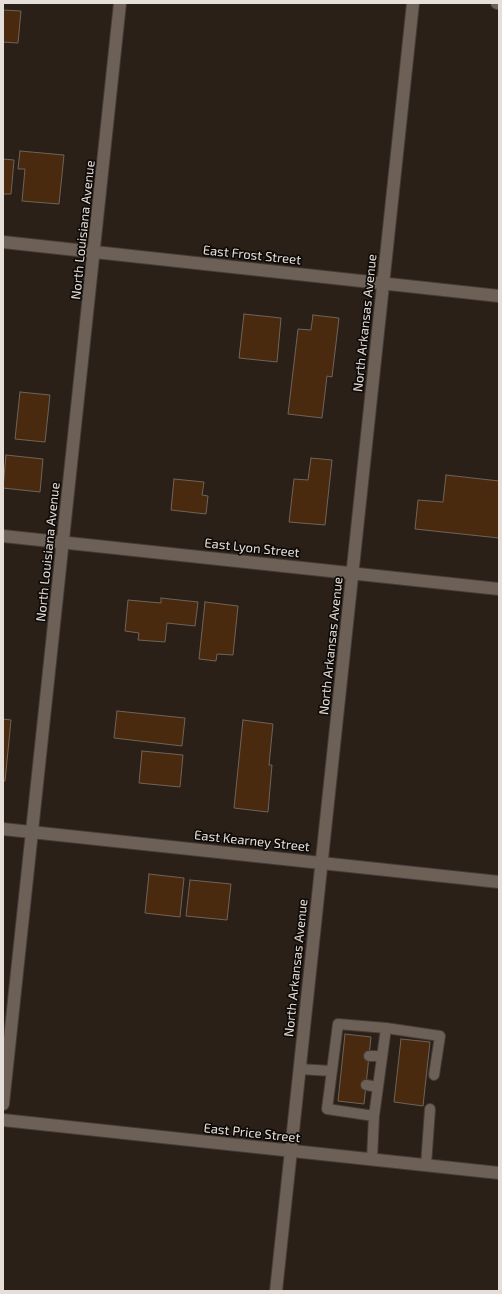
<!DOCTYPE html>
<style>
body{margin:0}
#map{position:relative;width:502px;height:1294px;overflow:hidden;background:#2a2018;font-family:"Exo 2",sans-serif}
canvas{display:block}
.frame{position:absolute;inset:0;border:4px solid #e5ded9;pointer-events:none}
</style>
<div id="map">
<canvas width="502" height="1294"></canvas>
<div class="frame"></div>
</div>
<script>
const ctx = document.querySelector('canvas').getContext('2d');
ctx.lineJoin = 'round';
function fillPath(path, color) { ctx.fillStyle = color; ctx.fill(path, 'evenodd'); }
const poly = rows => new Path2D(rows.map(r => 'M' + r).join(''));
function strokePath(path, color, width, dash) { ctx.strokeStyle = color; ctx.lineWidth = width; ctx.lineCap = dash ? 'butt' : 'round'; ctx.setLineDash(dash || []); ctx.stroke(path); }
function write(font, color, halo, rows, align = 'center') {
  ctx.font = font + ' "Exo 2",sans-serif'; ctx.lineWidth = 3.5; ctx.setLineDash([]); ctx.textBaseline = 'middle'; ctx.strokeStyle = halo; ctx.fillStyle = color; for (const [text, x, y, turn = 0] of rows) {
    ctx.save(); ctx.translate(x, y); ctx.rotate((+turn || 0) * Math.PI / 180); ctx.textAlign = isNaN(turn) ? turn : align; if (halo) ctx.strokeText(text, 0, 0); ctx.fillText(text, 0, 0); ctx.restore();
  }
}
const building = poly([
 [3,10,21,11,18,43,3,42,3,10],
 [20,151,64,155,59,204,22,201,25,169,18,169,20,151],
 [3,159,14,160,11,194,3,194,3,159],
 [244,314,281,318,277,362,239,358,244,314],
 [313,315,339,318,332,377,327,376,322,418,288,414,298,329,311,330,313,315],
 [20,392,50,395,45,442,15,439,20,392],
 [6,455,43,459,40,492,3,488,6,455],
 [311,458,332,460,325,525,289,522,294,479,308,480,311,458],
 [446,475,499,481,499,538,415,529,418,500,443,502,446,475],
 [174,479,204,482,202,495,208,496,206,514,171,510,174,479],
 [161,598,198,602,195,626,167,623,165,642,138,640,139,633,125,631,128,600,161,603,161,598],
 [205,602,238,606,233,655,217,654,216,661,199,659,205,602],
 [117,711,185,718,182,746,114,738,117,711],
 [3,719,11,720,5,781,3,781,3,719],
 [243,720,273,724,269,765,272,765,268,812,234,808,243,720],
 [142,751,183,755,180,787,139,783,142,751],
 [149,874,184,878,180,917,145,913,149,874],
 [190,880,231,884,227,920,186,916,190,880],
 [345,1034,371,1037,364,1104,338,1101,345,1034],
 [401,1039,430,1042,423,1106,394,1102,401,1039]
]);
fillPath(building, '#4a2a0f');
strokePath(building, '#6f6359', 1);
const lane = poly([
 [386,1028,440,1036,434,1075],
 [369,1056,382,1056],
 [299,1069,332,1071],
 [366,1085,378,1087],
 [372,1159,374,1116,386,1028,338,1024,327,1109,374,1116],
 [426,1165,430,1109]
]);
const street = poly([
 [497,3,499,3],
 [3,242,499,296],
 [3,829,499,882],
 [3,1104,120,3],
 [3,1120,499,1173]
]);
const secondary = poly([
 [3,536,499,589],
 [276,1291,413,3]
]);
strokePath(lane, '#453c37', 12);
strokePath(street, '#453c37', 14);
strokePath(secondary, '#453c37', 14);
strokePath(lane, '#6d6057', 10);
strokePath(street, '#6d6057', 12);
strokePath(secondary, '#6d6057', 12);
write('13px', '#e5ded9', '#0f0b08', [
 ["North Louisiana Avenue",83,230,-84],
 ["East Frost Street",252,255,6],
 ["North Arkansas Avenue",365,323,-84],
 ["East Lyon Street",252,548,6],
 ["North Louisiana Avenue",48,552,-84],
 ["North Arkansas Avenue",331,646,-84],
 ["East Kearney Street",252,841,6],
 ["North Arkansas Avenue",296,968,-84],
 ["East Price Street",252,1133,6]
]);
</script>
